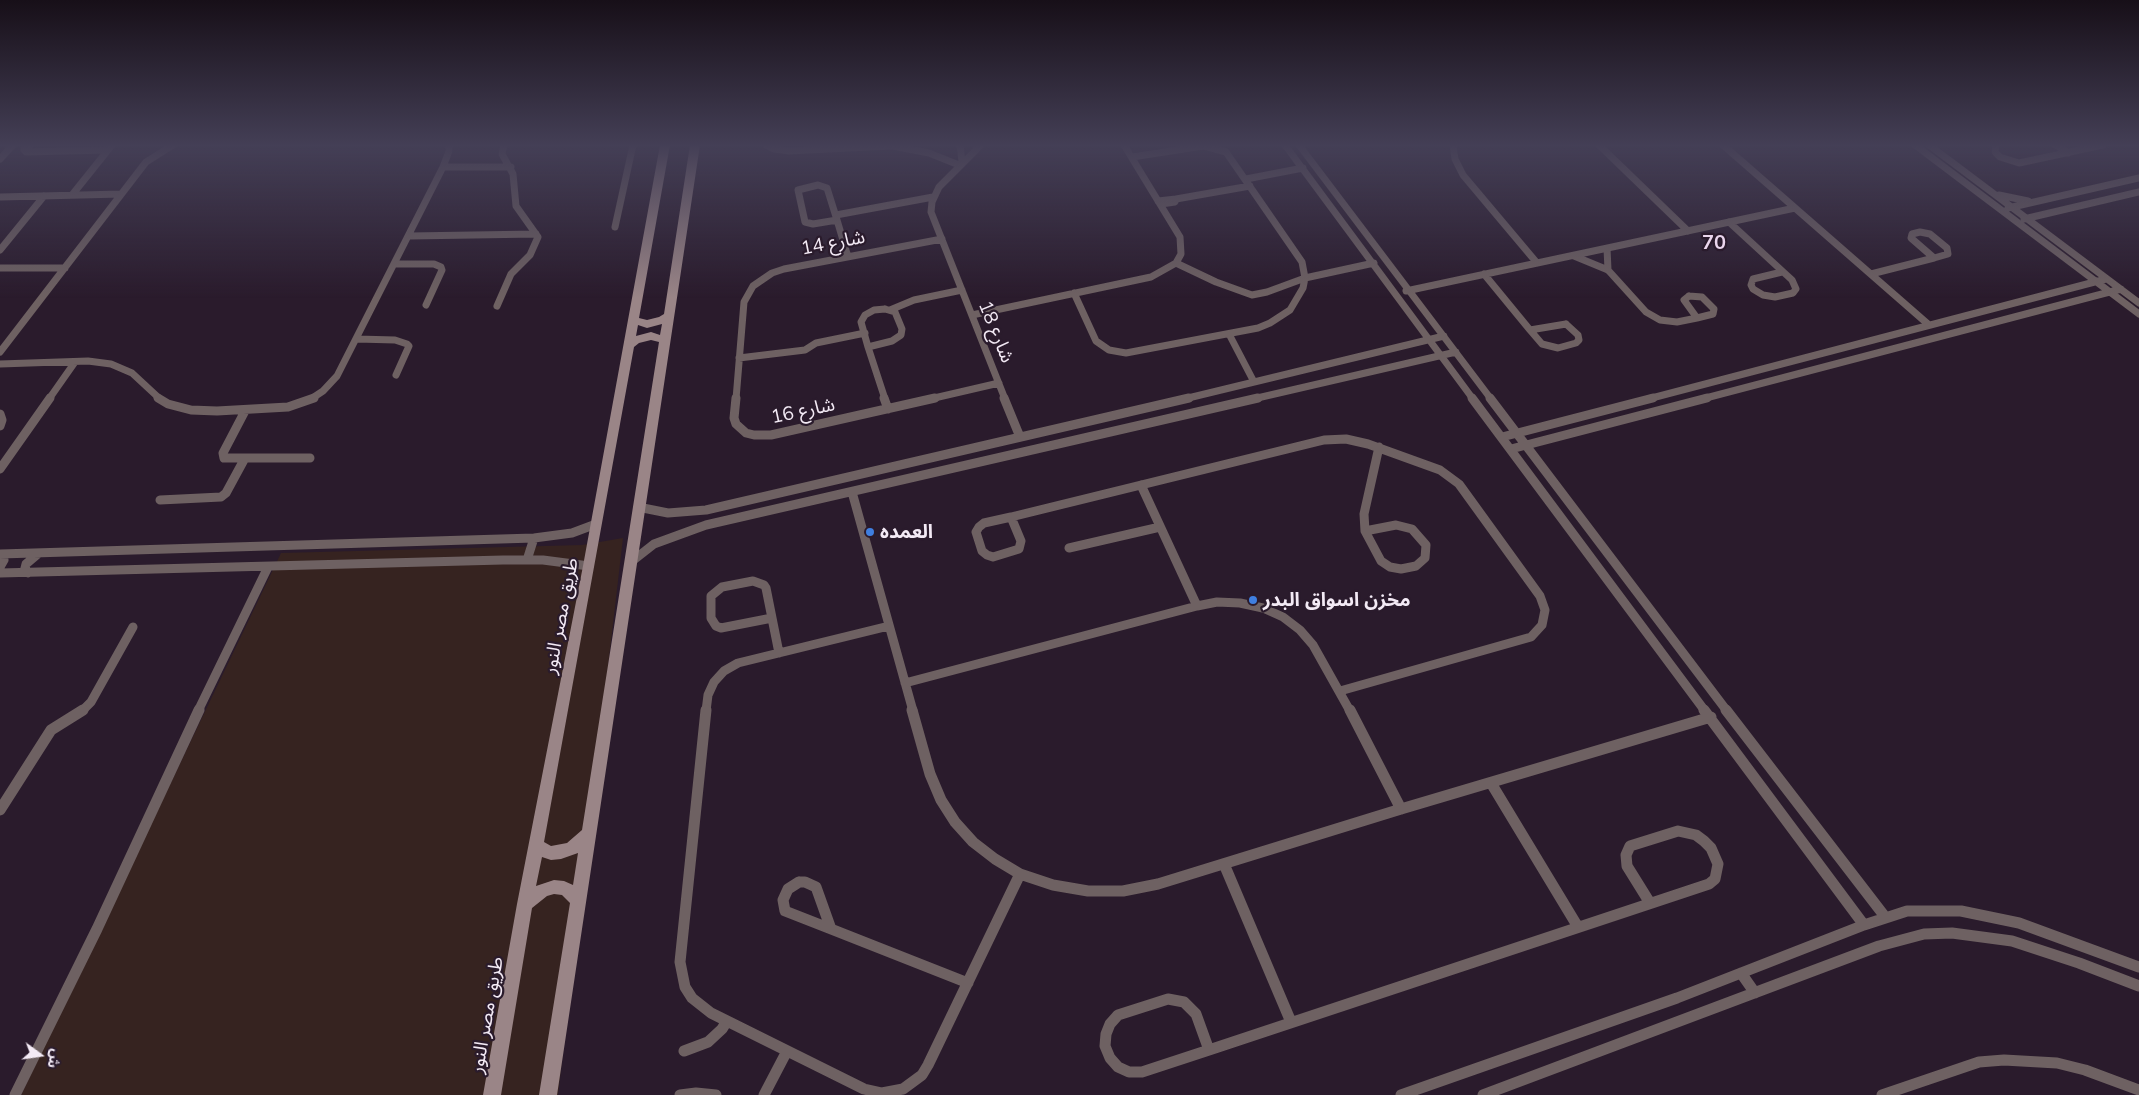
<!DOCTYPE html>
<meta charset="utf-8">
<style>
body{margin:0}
#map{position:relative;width:2139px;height:1095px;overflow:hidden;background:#2a1b2c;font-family:Mulish,"Noto Sans Arabic",sans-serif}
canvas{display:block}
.north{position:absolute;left:15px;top:1030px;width:50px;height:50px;-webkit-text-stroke:4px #2a1b2c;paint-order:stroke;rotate:104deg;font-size:14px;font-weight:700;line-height:20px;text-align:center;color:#f3eaf5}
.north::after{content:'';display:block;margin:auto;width:18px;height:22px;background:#f3eaf5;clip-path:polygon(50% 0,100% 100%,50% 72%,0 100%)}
</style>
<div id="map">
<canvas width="2139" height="1095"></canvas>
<div class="north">ش</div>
</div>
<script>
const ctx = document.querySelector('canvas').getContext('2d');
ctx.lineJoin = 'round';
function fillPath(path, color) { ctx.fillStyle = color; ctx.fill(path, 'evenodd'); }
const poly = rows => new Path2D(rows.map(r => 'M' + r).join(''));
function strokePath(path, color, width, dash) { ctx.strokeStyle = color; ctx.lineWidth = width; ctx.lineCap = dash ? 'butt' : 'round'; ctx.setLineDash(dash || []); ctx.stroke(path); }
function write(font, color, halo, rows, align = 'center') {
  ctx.font = font + ' Mulish,"Noto Sans Arabic",sans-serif'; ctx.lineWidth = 4.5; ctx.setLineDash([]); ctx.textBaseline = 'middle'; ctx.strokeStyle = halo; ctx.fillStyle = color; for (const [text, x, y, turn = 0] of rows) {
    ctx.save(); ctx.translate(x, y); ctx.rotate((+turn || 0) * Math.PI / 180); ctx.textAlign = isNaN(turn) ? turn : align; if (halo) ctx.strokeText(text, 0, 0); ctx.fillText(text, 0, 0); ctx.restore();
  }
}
fillPath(poly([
 [623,538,558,1095,21,1095,281,553,582,545]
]), '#362320');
strokePath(poly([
 [30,145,24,150,26,152,108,150],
 [766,145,774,149,789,151,892,146,929,153,959,165],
 [960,145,962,162],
 [981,145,939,187,932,202,931,212,1005,399],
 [1285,145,1473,399],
 [1299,145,1491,399],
 [1453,145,1455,159,1463,175,1537,263],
 [1599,145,1688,231],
 [1723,145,1929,325],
 [1915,145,2139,314],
 [1929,145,2139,303],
 [1996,145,1995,152,2000,157,2019,163,2103,145],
 [2056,145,2068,153],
 [0,159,13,145],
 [443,167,511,167],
 [1246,179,1303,168],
 [818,185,827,188,837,220,813,224,805,222,798,190,818,185],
 [72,195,112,145],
 [1999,195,2028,201],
 [0,197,121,194],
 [1176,199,1250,186],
 [1158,201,1176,199,1175,202,1161,204],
 [2008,208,2139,178],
 [836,215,933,197],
 [2024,219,2139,192],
 [837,220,848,257],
 [1729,222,1792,280,1796,289,1793,293,1775,297,1763,295,1753,289,1751,285,1753,279,1782,272],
 [615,227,633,145],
 [1920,232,1930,234,1947,248,1948,254,1934,258,1911,238,1912,234,1920,232],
 [409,236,536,234],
 [1607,248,1608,270],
 [0,250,44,196],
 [1574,256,1608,270,1646,312,1660,320,1677,322,1697,318],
 [1176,263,1216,282,1252,295,1267,292,1305,278,1374,263],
 [394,264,434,264,441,267,442,270,426,305],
 [0,268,65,268],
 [1484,274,1530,330],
 [1871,274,1934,258],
 [1406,291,1795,208],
 [1074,293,1096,341,1109,350,1126,353,1258,328,1270,323,1290,310,1303,288,1305,278,1302,262,1226,152,1204,146,1132,157],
 [1689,296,1702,297,1714,309,1713,314,1697,318,1684,300,1689,296],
 [497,306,511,274,530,255,538,237,516,206,513,174,502,154,504,145],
 [885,309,895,312,902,329,901,335,892,341,868,347,861,322,865,315,874,310,885,309],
 [890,310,914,300,962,290],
 [972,315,1151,277,1176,263,1181,254,1180,237,1124,145],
 [1566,324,1578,335,1579,340,1576,343,1558,348,1542,344,1530,330,1566,324],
 [1229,334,1254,382],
 [357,339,395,340,407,344,409,346,396,375],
 [868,347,885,399],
 [0,352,146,162,173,145],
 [739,358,805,350,816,343,865,333],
 [0,364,88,361,111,364,132,373,160,399],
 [49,399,75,362],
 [311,399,323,391,337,376,443,167,449,151,449,145],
 [736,399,744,302,753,286,772,273,784,269,942,239],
 [930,399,999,383],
 [1184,399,1444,336],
 [1253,399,1456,352],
 [1648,399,2106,279],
 [1702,399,2121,289]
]), '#6e6162', 7);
strokePath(poly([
 [158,398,168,404,191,410,217,411,288,407,314,398],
 [736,398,734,418,736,424,746,433,754,435,771,435,935,398],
 [884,398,888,409],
 [1004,398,1020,437],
 [1472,398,1705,711],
 [1490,398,1727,711],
 [245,411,223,453,224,458,310,458],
 [0,414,2,420,0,426],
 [1502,437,1653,398],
 [1511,449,1707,398],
 [0,469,50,398],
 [1141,485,1197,606],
 [852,492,913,711],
 [160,500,221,497,226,493,245,458],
 [638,507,668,513,706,510,1189,398],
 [1011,517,1021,541,1019,549,993,557,987,555,982,551,976,532,979,527,984,523,1011,517],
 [1011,517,1324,440,1346,439,1368,444,1440,470,1459,484,1540,596,1545,610,1542,625,1531,637,1340,691],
 [1396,525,1412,529,1426,545,1425,558,1416,566,1401,569,1390,567,1381,561,1365,531,1396,525],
 [1365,531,1364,514,1379,447],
 [1069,548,1160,527],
 [0,554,534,538,572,533,596,524],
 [0,555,4,560,0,567],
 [527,560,534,538],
 [631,562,654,544,706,525,1258,398],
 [0,573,503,560,543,560,589,566],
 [28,573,25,568,26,564,39,553],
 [753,581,764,585,766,588,772,618,721,628,716,626,711,618,711,596,722,587,753,581],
 [772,618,779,653],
 [905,683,1197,606,1217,602,1240,603,1263,608,1283,617,1300,630,1313,645,1350,711],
 [82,711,91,702,133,627],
 [198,711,268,567],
 [706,711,708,695,714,682,724,671,738,663,889,626]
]), '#6e6162', 9);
strokePath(poly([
 [706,710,680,962,685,987,692,998,711,1013,864,1089,882,1093,903,1089,922,1075,928,1065,1020,874],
 [912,710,930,774,941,800,955,822,973,842,995,859,1020,874,1053,885,1088,891,1123,891,1158,884,1401,809,1711,717],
 [1350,710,1401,809],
 [1704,710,1864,925],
 [1726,710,1886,918],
 [1491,783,1578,927],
 [0,810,51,730,83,710],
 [1224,864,1291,1022],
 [799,882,805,882,816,887,831,929,785,911,783,900,788,889,799,882],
 [831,929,968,983],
 [1741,973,1755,993],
 [1168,999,1184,1002,1196,1014,1209,1050,1142,1072,1129,1072,1118,1067,1110,1058,1105,1046,1106,1034,1110,1024,1118,1015,1168,999],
 [1209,1050,1709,884,1715,879,1718,864,1711,848,1704,841,1696,835,1678,831,1630,846,1626,855,1627,866,1650,903],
 [684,1051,708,1042,722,1029,727,1021],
 [15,1095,97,929,199,710],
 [680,1095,696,1093,716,1095],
 [764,1095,787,1051],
 [1401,1095,1677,998,1864,925,1907,911,1961,911,2019,923,2139,967],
 [1483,1095,1879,946,1924,934,1952,933,2012,941,2079,963,2139,986],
 [1882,1095,1979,1062,2004,1060,2057,1063,2085,1070,2139,1090]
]), '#6e6162', 11);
fillPath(poly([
 [660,145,670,145,639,318,647,320,659,317,664,314,690,145,700,145,557,1095,539,1095,570,903,562,895,554,894,547,896,532,908,501,1095,483,1095,517,904,583,566,660,145],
 [662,324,660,335,651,332,636,336,638,325,647,328,662,324],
 [651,340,659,342,582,830,567,843,551,846,544,842,634,347,639,343,651,340],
 [578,853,573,885,564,881,554,880,536,886,542,857,551,860,561,859,578,853]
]), '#9a8587');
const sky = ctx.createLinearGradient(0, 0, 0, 298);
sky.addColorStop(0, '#170f18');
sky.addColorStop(0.49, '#443f56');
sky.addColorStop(1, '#443f5600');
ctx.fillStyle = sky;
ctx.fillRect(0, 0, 2139, 298);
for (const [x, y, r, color] of [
 [870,532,5,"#3f7fe0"],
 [1253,600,5,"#3f7fe0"]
]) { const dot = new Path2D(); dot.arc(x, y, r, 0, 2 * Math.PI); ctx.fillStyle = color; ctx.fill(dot); strokePath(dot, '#2a1b2c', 2); }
write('19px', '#f3eaf5', '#2a1b2c', [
 ["شارع 14",833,243,-11],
 ["شارع 18",996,332,68],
 ["شارع 16",803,411,-12],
 ["طريق مصر النور",561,616,-79],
 ["طريق مصر النور",487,1015,-80]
]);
write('bold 19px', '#f3eaf5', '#2a1b2c', [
 ["العمده",880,532],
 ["مخزن اسواق البدر",1263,600]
], 'left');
write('bold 20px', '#ead6ed', '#2a1b2c', [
 ["70",1714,243]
]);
</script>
